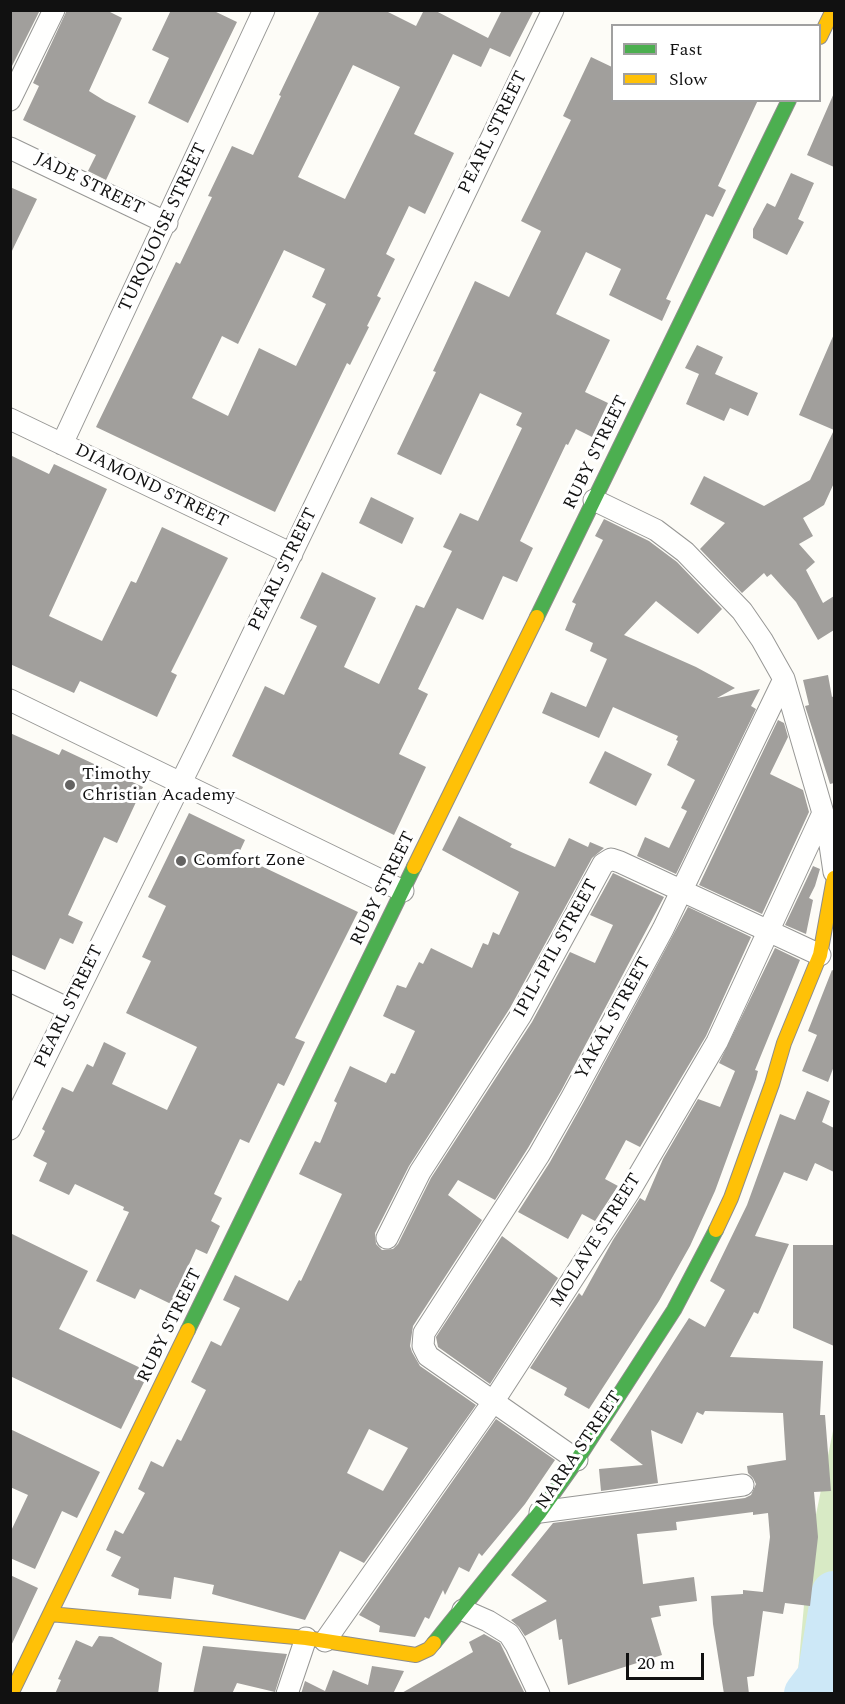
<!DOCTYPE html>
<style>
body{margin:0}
#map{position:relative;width:845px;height:1704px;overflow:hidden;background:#fdfcf7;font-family:Spectral,serif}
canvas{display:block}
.frame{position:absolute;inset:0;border:12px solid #111;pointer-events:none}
.legend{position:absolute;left:611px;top:24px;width:210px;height:78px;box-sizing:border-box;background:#fff;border:2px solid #a0a0a0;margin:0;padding:8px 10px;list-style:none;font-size:18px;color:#111}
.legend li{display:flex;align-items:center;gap:12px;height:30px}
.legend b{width:30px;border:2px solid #a0a0a0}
.scale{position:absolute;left:626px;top:1653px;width:78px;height:27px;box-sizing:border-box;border:3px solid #111;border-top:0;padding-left:8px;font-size:18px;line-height:21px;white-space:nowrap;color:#111;-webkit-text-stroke:4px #fff;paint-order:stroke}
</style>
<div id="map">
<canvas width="845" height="1704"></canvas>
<div class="frame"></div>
<ul class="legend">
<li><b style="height:8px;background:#4caf50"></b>Fast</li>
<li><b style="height:8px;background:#ffc107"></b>Slow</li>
</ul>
<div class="scale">20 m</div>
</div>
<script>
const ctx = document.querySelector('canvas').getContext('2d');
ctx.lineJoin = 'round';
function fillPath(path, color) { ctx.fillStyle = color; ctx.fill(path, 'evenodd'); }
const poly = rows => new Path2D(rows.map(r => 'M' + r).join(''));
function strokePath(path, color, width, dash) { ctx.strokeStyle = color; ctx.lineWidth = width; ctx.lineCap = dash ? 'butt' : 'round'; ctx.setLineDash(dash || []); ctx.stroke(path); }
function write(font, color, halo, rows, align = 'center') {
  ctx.font = font + ' Spectral,serif'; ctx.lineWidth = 6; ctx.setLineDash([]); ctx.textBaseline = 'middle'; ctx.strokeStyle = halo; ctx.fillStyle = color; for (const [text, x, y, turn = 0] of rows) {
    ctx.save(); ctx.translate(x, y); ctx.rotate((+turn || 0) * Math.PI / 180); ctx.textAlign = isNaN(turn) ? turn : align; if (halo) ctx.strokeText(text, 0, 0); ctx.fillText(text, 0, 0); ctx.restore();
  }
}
fillPath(poly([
 [834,1426,834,1693,796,1694,809,1549]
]), '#d8eac5');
strokePath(poly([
 [807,1694,820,1677,834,1594]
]), '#cde8f7', 46);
fillPath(poly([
 [10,10,40,10,10,70],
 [67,10,106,10,122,18,89,91,105,101,136,116,106,180,88,171,96,155,23,120,39,86,33,83],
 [171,10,212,10,237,22,188,123,148,103,169,58,152,50],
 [320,10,384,10,416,26,424,10,434,10,488,38,502,10,534,10,510,57,490,48,481,67,453,54,414,134,454,153,425,214,409,206,386,254,395,259,377,296,381,298,367,326,369,327,350,365,347,363,275,512,96,427,176,262,180,264,212,197,208,196,232,146,253,155,281,96,279,95],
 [353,65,400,87,345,199,298,177],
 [284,250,325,269,312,297,326,304,296,366,259,348,228,416,192,398,222,336,238,344],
 [591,57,612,67,612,100,758,100,718,186,726,190,713,217,706,214,666,299,671,301,662,321,609,295,621,269,586,252,556,314,610,340,585,392,608,403,592,437,576,429,568,445,566,444,520,541,533,548,517,582,503,576,483,620,457,608,418,689,428,694,399,754,426,767,394,835,232,756,265,686,284,695,317,626,300,618,322,572,376,598,344,667,379,684,416,605,424,608,452,551,443,547,460,513,478,521,522,428,516,425,522,413,480,393,441,475,397,454,436,372,433,371,475,281,509,297,541,231,521,221,571,120,563,116],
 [834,93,834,167,807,155],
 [791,173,814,183,798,219,804,222,787,255,753,238,753,229,767,203,775,207],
 [10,187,37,199,10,255],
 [834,334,834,483,824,505,803,518,813,536,799,544,815,562,806,570,823,603,834,596,834,630,818,640,796,602,771,574,767,577,764,573,742,593,700,549,725,523,690,504,704,476,764,506,810,480,834,430,799,415],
 [697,345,723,357,715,374,758,393,748,416,730,408,724,421,686,404,699,374,685,368],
 [10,455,49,474,54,464,107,489,49,616,102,641,131,581,136,583,162,527,228,558,171,672,177,675,157,717,80,681,74,693,10,664],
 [371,497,414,518,402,544,359,523],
 [604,519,649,541,677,562,722,609,698,634,656,601,624,635,696,667,735,688,717,698,760,689,751,706,756,709,676,874,637,856,645,837,669,848,687,811,681,808,695,780,667,765,678,741,676,740,678,736,613,707,599,738,542,713,551,692,586,707,607,659,590,651,593,643,565,630,576,604,572,602,603,540,595,536],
 [828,675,832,697,834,696,834,783,830,784,805,706,809,705,803,680],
 [778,720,784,723,788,737,770,774,803,790,809,812,762,914,699,885],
 [10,733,59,755,62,749,143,787,117,843,104,837,68,915,83,922,73,944,60,938,45,970,10,954],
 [605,751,652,774,636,806,589,783],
 [189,813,245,840,238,855,358,912,295,1038,305,1042,284,1086,278,1083,249,1143,240,1139,214,1194,222,1198,211,1221,220,1226,207,1254,196,1249,171,1304,140,1289,135,1299,96,1281,129,1212,123,1210,124,1207,75,1184,69,1195,39,1181,47,1163,33,1156,45,1131,42,1129,62,1087,73,1092,87,1064,93,1067,104,1042,126,1053,112,1084,167,1110,197,1047,126,1013,151,961,142,957,166,906,148,897],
 [459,816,512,844,510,847,555,867,569,838,588,847,590,842,604,848,592,858,510,1008,409,1166,375,1233,376,1244,382,1250,393,1249,398,1244,431,1178,532,1022,570,952,595,963,613,925,590,915,613,873,664,897,561,1091,528,1148,495,1200,458,1180,448,1195,482,1220,413,1326,410,1346,412,1352,420,1366,476,1405,364,1563,340,1551,305,1620,212,1594,214,1585,174,1577,171,1599,138,1595,139,1589,111,1576,121,1557,106,1550,115,1530,123,1534,145,1493,138,1489,151,1461,163,1467,177,1439,181,1441,206,1390,191,1382,211,1341,221,1346,240,1308,223,1300,235,1275,288,1301,299,1280,301,1281,342,1194,299,1174,315,1141,320,1143,337,1103,334,1101,350,1066,386,1083,391,1073,395,1074,415,1031,383,1016,397,985,406,988,419,962,423,964,431,948,472,968,483,943,488,945,493,932,499,935,519,892,442,850],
 [369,1429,408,1448,383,1491,347,1473],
 [813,866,820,869,815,886,809,898,813,900,806,934,785,925],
 [688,907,751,937,706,1036,640,1147,626,1140,605,1179,618,1186,595,1221,582,1214,568,1239,518,1212,550,1162,583,1103],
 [775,948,800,960,755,1070,758,1071,756,1079,715,1191,690,1246,659,1301,589,1409,564,1395,567,1388,530,1368,579,1293,582,1296,613,1240,640,1198,645,1201,663,1159,698,1099,720,1107,735,1071,719,1063],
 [832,970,834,971,834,1066,828,1082,802,1071,817,1035,808,1031],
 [807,1091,830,1101,822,1122,834,1128,834,1172,815,1163,807,1181,784,1172,755,1236,789,1244,758,1314,754,1312,730,1357,823,1361,820,1415,825,1415,831,1491,814,1492,818,1537,810,1606,785,1603,783,1614,763,1611,754,1676,747,1677,749,1694,724,1694,713,1624,711,1596,743,1594,743,1590,763,1592,770,1537,768,1513,753,1515,753,1512,676,1522,677,1530,637,1534,643,1584,694,1577,697,1601,659,1606,661,1616,651,1618,662,1655,568,1685,562,1639,559,1640,556,1619,525,1636,519,1627,511,1620,547,1601,511,1575,553,1523,745,1498,751,1495,756,1484,753,1478,748,1473,747,1466,786,1460,783,1413,705,1411,703,1415,697,1412,682,1444,651,1430,658,1483,601,1491,599,1469,643,1465,610,1440,689,1318,705,1327,725,1290,710,1281,747,1205,780,1114,795,1120],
 [10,1233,88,1271,59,1329,149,1372,121,1429,10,1376],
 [502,1236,558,1278,490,1384,438,1347,436,1337],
 [793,1245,834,1245,834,1346,793,1328],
 [496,1419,555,1460,525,1504,482,1556,479,1553,469,1572,459,1567,445,1595,443,1590,429,1619,425,1617,415,1637,379,1632,380,1626,359,1615],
 [10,1429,100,1472,77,1518,62,1511,35,1569,10,1558,10,1533,28,1495,10,1487],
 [10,1575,38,1588,10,1648],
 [484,1634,500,1643,525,1694,400,1694,473,1652,469,1642],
 [99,1636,112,1637,162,1663,158,1694,55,1694,61,1680,58,1679,76,1640,92,1647],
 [203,1646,287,1654,275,1692,237,1683,232,1694,193,1694],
 [372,1666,404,1671,393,1694,301,1694,305,1681,325,1691,333,1670,368,1685]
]), '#a19f9c');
const street = poly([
 [10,100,54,10],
 [10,148,167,223],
 [10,419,292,554],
 [62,444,264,10],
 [594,500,656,530,685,552,742,611,762,640,784,679,823,813,829,838,834,872],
 [10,700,403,891],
 [10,981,69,1009],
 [10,1129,200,744,553,10],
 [387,1238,420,1172,521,1015,603,864,611,859,620,862,820,955],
 [577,1460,428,1356,423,1346,424,1333,539,1155,572,1097,663,929,784,679],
 [540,1512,743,1485],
 [463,1610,488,1621,509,1634,516,1645,539,1694],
 [325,1641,493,1402,629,1192,717,1042,823,813],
 [287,1694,306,1638]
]);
const fast = poly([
 [537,617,789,100],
 [188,1330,414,867],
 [434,1643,540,1512,577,1460,674,1310,716,1230]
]);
const slow = poly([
 [820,37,833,10],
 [414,867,537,617],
 [716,1230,731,1198,772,1084,784,1043,820,955,834,878],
 [50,1614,306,1638,416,1655,429,1649,434,1643],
 [11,1694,188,1330]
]);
strokePath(street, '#979795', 23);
strokePath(fast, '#8e8d8b', 16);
strokePath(slow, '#8e8d8b', 16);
strokePath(street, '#fffffe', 21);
strokePath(fast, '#4caf50', 14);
strokePath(slow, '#ffc107', 14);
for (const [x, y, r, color] of [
 [70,785,6,"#646362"],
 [181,861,6,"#646362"]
]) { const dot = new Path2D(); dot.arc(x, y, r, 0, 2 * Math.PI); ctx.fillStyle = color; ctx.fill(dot); strokePath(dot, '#fff', 2); }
write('18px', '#111', '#fff', [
 ["PEARL STREET",494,133,-64],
 ["JADE STREET",89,185,26],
 ["TURQUOISE STREET",164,228,-65],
 ["RUBY STREET",597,453,-64],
 ["DIAMOND STREET",151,487,26],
 ["PEARL STREET",284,570,-64],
 ["RUBY STREET",384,889,-64],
 ["IPIL-IPIL STREET",557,949,-61],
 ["PEARL STREET",70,1007,-64],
 ["YAKAL STREET",614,1019,-61],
 ["MOLAVE STREET",597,1241,-58],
 ["RUBY STREET",171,1326,-64],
 ["NARRA STREET",580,1451,-56]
]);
write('18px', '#111', '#fff', [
 ["Timothy",82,775],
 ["Christian Academy",82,796],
 ["Comfort Zone",193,861]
], 'left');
</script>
